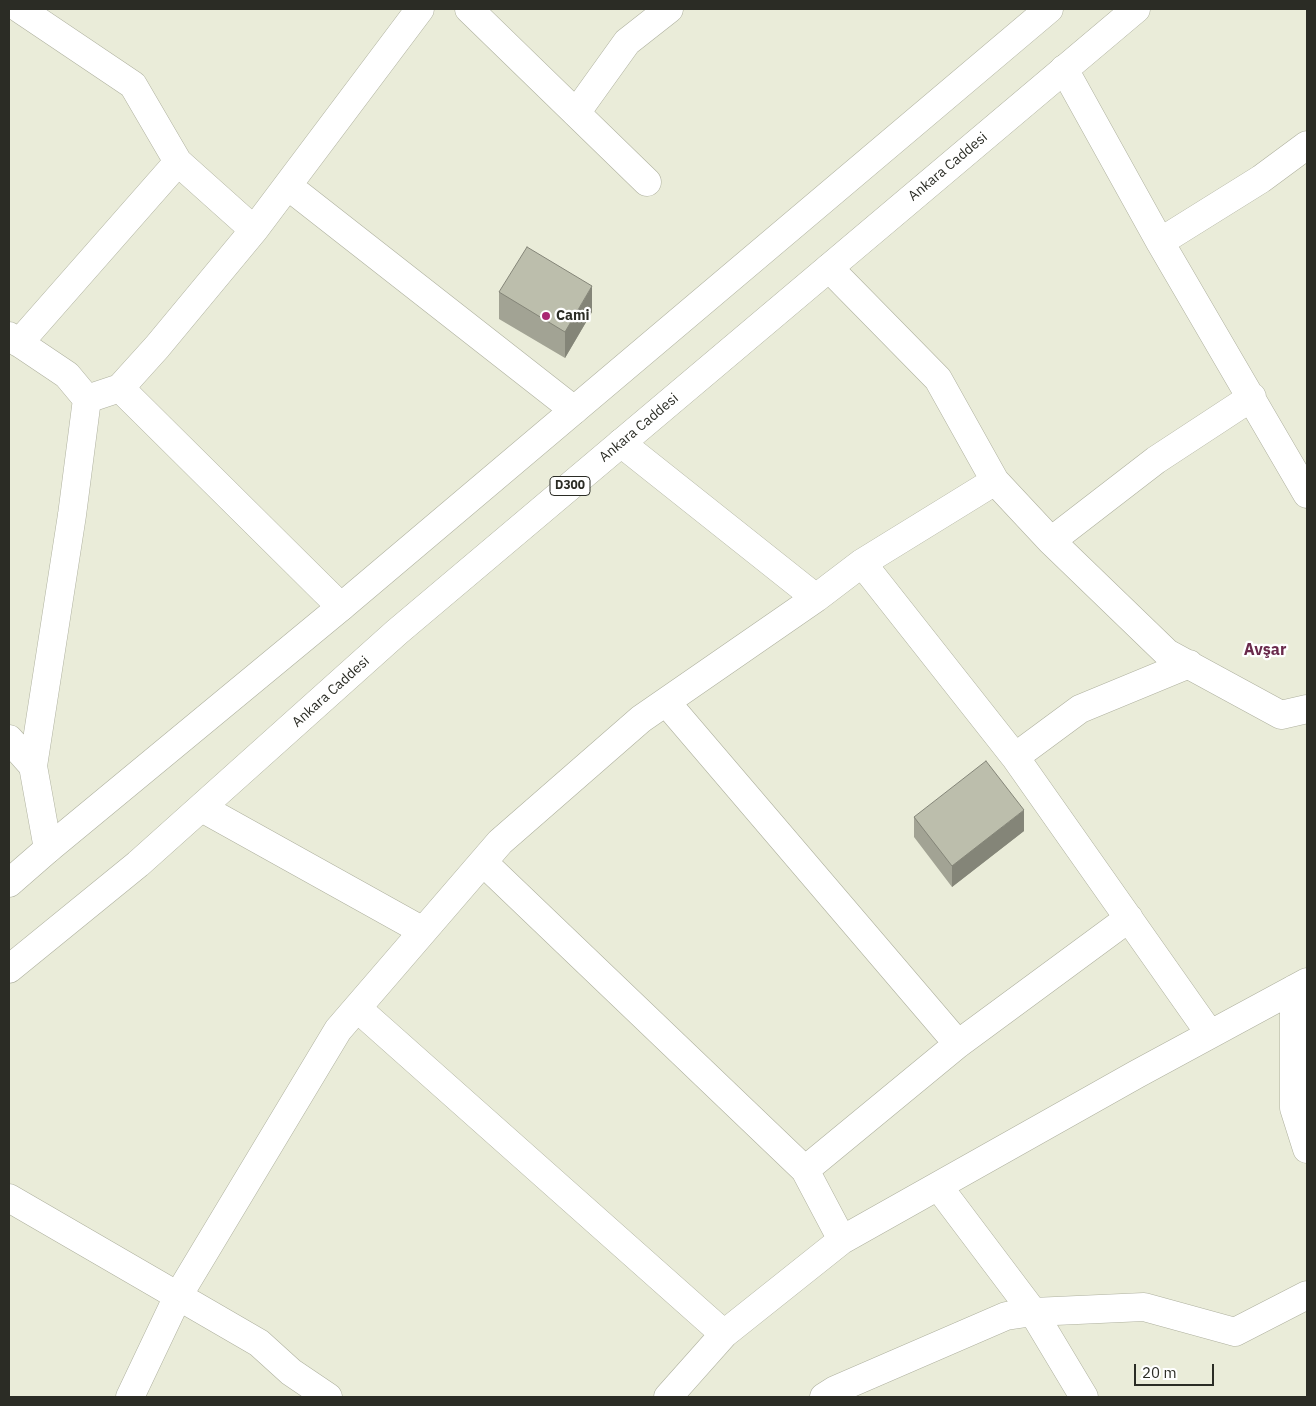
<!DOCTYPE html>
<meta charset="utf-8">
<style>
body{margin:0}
#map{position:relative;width:1316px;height:1406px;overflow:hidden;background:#eaecd9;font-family:"IBM Plex Sans",sans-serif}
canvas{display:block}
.frame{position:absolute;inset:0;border:10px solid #2b2c25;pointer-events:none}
.scale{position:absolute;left:1134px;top:1364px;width:80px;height:22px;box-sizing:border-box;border:2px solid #2b2c25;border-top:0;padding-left:6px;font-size:15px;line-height:18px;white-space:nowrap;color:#2b2c25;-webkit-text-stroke:4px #fff;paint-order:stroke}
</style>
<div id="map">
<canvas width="1316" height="1406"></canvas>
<div class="frame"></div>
<div class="scale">20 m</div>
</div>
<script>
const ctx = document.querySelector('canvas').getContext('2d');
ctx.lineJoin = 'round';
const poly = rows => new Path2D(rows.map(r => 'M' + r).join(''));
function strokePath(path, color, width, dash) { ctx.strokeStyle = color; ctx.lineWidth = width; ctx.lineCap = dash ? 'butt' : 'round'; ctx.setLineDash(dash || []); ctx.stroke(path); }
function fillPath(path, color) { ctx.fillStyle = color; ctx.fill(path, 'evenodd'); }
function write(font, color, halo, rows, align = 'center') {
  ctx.font = font + ' "IBM Plex Sans",sans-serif'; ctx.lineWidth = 4.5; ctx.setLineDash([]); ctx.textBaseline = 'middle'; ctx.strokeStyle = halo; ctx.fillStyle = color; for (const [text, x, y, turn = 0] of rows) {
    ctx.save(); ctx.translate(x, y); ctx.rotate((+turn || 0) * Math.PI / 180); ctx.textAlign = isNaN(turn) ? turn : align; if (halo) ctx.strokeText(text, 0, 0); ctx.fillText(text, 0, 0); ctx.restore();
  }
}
const minor = poly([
 [20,9,133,85,178,162,254,230],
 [469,9,647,182],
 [1064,69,1160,242,1307,494],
 [576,113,627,42,669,9],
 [288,186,574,410],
 [1160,242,1261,179,1307,145],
 [829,268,938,379,995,481,1051,541,1167,653,1281,715,1307,709],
 [9,336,67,375,87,399,72,515,33,766,48,849],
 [19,343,178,162],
 [120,388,341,607],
 [87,399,120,388,157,347,254,230,420,9],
 [621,443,816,598],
 [1051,541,1156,460,1252,397],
 [862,563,1015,757,1210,1034],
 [666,702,958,1044],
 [9,739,33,766],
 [1015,757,1080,709,1189,664],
 [202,808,423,931],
 [483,862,805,1170,842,1240],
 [1294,989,1294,1108,1307,1149],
 [357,1008,724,1334],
 [805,1170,958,1044,1129,918],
 [938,1186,1033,1312,1084,1397],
 [9,1198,259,1343,291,1372,328,1397],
 [130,1397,178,1296,338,1030,500,842,641,719,816,598,862,563,995,481],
 [668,1397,724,1334,842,1240,1137,1074,1307,982],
 [824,1397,835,1390,1006,1316,1033,1312,1144,1307,1235,1332,1307,1295]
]);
const highway = poly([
 [9,883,48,849,341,607,1049,9],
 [9,969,138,864,397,632,1136,9]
]);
strokePath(minor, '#aeb09e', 29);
strokePath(highway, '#aeb09e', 29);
strokePath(minor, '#fff', 28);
strokePath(highway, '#fff', 28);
fillPath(poly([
 [499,292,592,312,565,358,499,319],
 [914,817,1024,831,952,887,914,837]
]), '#a2a394');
fillPath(poly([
 [592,286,592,312,565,358,565,332],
 [1024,810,1024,831,952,887,952,866]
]), '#848578');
const building = poly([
 [527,247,592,286,565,332,499,292,527,247],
 [986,761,1024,810,952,866,914,817,986,761]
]);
fillPath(building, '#bcbeac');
strokePath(building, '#848578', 1);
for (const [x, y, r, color] of [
 [546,316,5,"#a92672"]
]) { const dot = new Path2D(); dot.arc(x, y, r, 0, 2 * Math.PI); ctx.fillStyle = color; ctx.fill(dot); strokePath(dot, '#fff', 2); }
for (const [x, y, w] of [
 [570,486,40]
]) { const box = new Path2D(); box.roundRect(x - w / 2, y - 9.5, w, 19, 4); ctx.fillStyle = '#fff'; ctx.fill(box); strokePath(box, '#2b2c25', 1); }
write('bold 12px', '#2b2c25', null, [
 ["D300",570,486]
]);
write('14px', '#2b2c25', '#fff', [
 ["Ankara Caddesi",948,167,-40],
 ["Ankara Caddesi",639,428,-40],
 ["Ankara Caddesi",331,692,-42]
]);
write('bold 14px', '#2b2c25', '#fff', [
 ["Cami",556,316]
], 'left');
write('bold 16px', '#69294b', '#fff', [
 ["Avşar",1265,650]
]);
</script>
